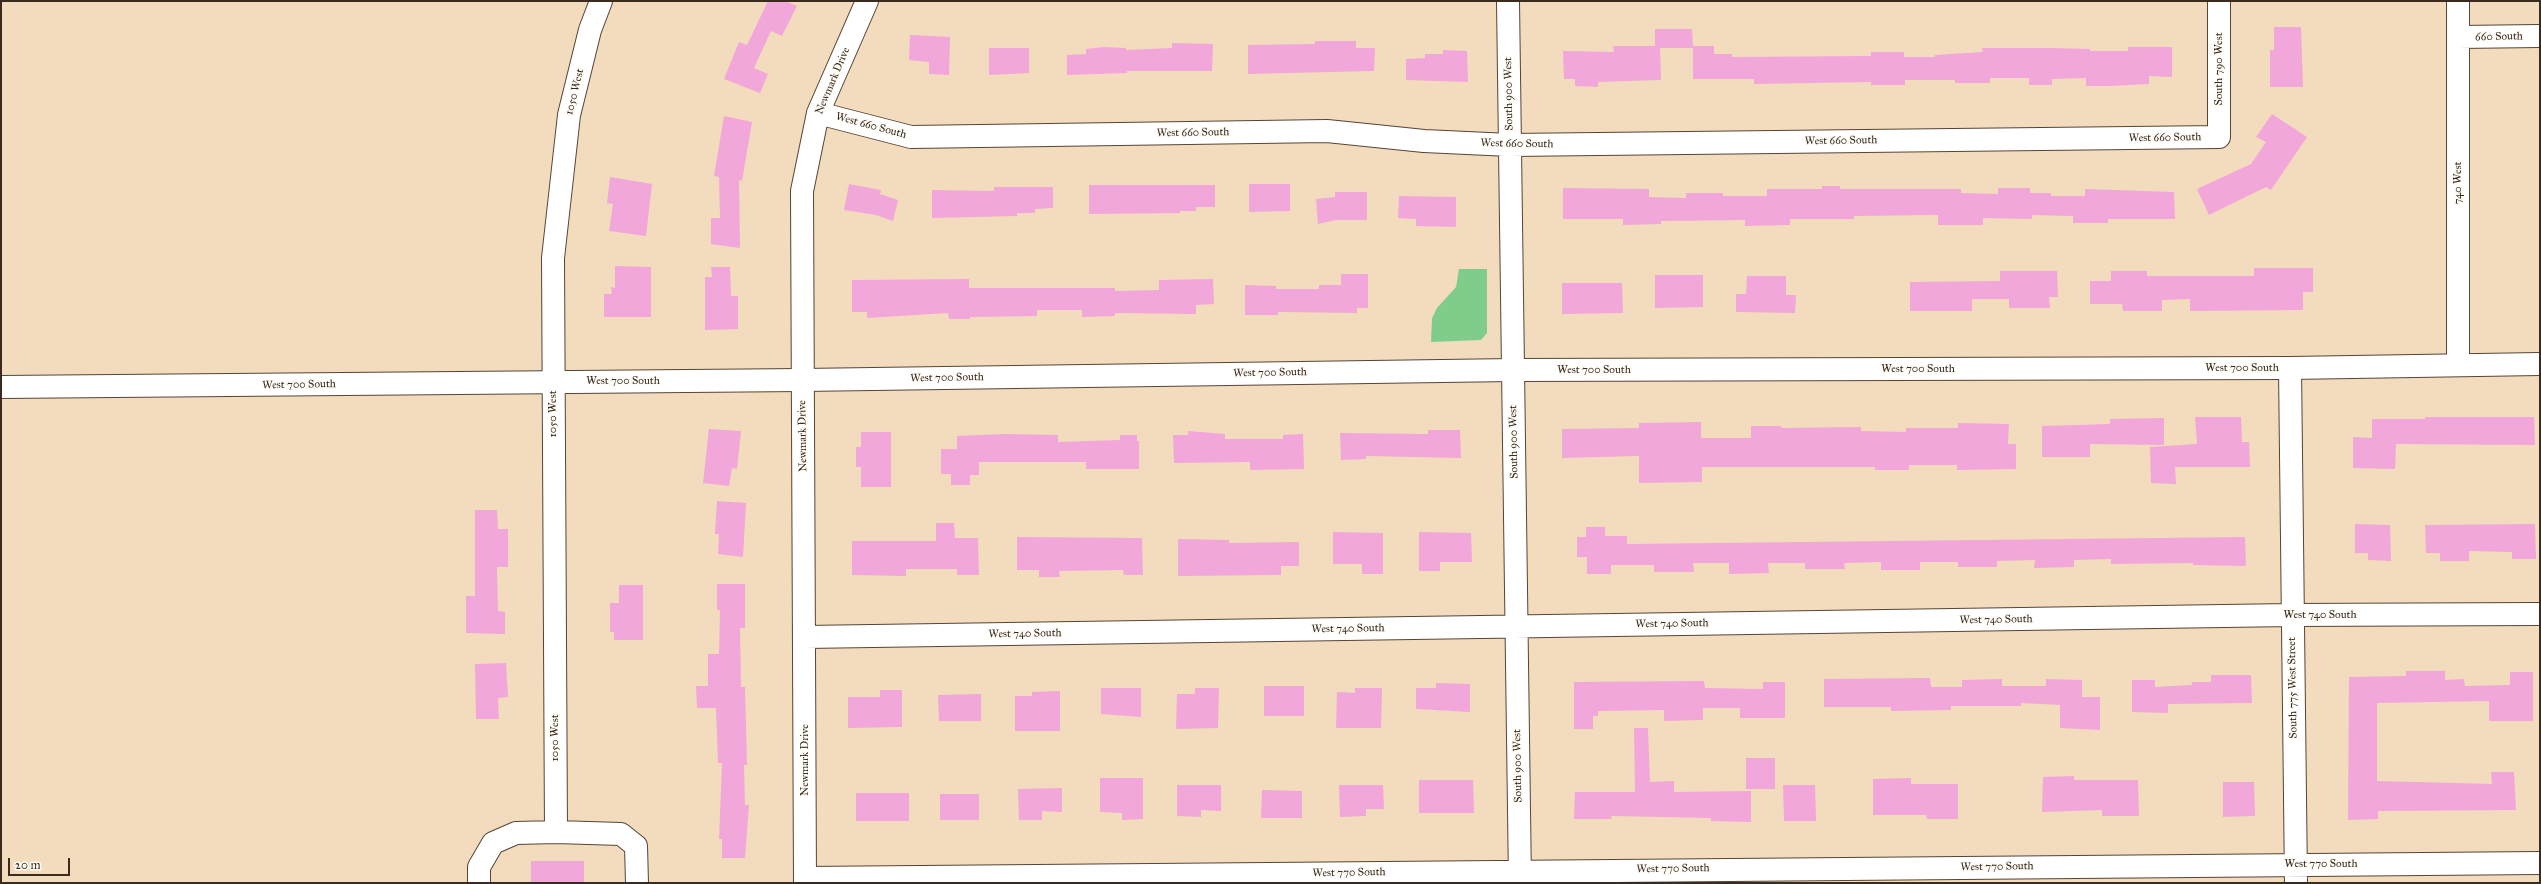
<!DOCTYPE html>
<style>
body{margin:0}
#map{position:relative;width:2541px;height:884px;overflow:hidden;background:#f2dcbd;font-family:"IM FELL Great Primer",serif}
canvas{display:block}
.frame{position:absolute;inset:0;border:2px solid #3b2a1e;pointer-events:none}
.scale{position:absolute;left:8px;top:858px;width:62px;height:18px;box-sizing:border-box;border:2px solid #3b2a1e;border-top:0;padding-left:5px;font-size:12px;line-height:14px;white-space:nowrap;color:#3b2a1e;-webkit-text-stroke:3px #fdfcf7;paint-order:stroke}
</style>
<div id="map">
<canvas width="2541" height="884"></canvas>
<div class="frame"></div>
<div class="scale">20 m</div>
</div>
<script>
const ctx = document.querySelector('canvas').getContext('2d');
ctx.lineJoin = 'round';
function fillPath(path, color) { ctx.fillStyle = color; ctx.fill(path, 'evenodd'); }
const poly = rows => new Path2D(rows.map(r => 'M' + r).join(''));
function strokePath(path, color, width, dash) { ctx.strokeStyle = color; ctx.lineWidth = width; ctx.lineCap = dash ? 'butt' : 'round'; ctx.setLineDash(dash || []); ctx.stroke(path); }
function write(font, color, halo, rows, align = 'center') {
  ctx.font = font + ' "IM FELL Great Primer",serif'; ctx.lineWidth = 3.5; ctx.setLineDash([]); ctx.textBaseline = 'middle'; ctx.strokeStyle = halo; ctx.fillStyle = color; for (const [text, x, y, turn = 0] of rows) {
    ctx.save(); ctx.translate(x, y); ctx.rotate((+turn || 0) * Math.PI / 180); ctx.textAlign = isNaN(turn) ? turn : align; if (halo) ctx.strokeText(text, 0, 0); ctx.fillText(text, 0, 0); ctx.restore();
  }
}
fillPath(poly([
 [1459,269,1487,269,1487,333,1481,340,1431,342,1432,318,1437,308,1456,287]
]), '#80cd8b');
fillPath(poly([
 [768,1,785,1,797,6,782,36,771,31,754,68,768,74,760,93,724,79,739,42,747,45],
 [2274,27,2301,27,2303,87,2270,87,2270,50,2274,50],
 [1655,29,1692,29,1693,48,1660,48,1661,80,1598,82,1598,87,1575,86,1575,79,1564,79,1563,51,1614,52,1613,46,1655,46],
 [910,35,950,37,949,75,929,74,929,62,909,60],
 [1315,41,1356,41,1356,48,1375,48,1374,71,1248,74,1248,45,1315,44],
 [1172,43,1213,44,1212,71,1127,71,1127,73,1067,75,1067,55,1086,54,1086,49,1104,47,1126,48,1126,50,1172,48],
 [1693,46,1714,46,1714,54,1732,54,1732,57,1871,56,1871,52,1904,52,1904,57,1935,57,1935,55,1983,52,1982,48,2051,48,2090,49,2090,51,2128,51,2128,47,2172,47,2172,77,2149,76,2149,84,2110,86,2086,86,2086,78,2052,79,2052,85,2029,85,2029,78,1990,78,1990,83,1955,83,1955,80,1905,80,1905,85,1871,85,1871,82,1754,84,1754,79,1693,79],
 [989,48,1029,48,1029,73,989,75],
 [1443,50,1467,51,1468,82,1406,80,1406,59,1425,58,1425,54,1443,54],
 [2272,114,2307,137,2271,190,2266,187,2209,215,2197,189,2251,164,2266,142,2256,137],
 [724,116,752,122,742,181,739,180,740,248,711,244,711,218,720,218,719,177,714,176],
 [610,177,652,184,646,236,609,231,613,204,607,203],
 [849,184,881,190,880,194,898,200,893,221,876,215,844,210],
 [1249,184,1290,184,1290,211,1249,212],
 [1089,185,1215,185,1215,207,1196,207,1196,211,1180,211,1180,213,1089,214],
 [1822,186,1840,186,1840,189,1961,189,1961,193,1998,194,1998,188,2030,188,2030,193,2051,193,2051,196,2085,196,2085,189,2174,192,2175,219,2108,219,2108,223,2073,223,2073,216,2032,215,2032,219,1983,218,1983,225,1938,225,1938,215,1854,216,1854,219,1790,219,1790,225,1745,226,1745,220,1661,221,1661,224,1623,225,1623,219,1563,219,1563,188,1649,189,1649,197,1686,198,1686,193,1723,193,1723,196,1767,196,1767,189,1822,189],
 [994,187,1053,187,1053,208,1035,209,1035,213,1017,213,1017,216,932,218,932,190,994,191],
 [1335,192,1367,192,1367,220,1336,220,1318,224,1316,199,1335,197],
 [1399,196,1456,197,1456,227,1416,226,1416,219,1398,218],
 [615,266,651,267,651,317,604,317,604,294,612,294,611,287,615,288],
 [711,267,730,267,731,296,738,296,738,329,705,330,705,277,712,277],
 [2254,268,2313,268,2313,292,2303,292,2303,310,2190,311,2190,299,2162,300,2162,311,2123,311,2122,304,2090,304,2090,281,2111,281,2111,271,2147,271,2147,276,2254,276],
 [2000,271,2057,271,2058,297,2049,297,2050,308,2009,308,2009,299,1972,299,1972,311,1910,311,1910,282,2000,281],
 [1341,274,1368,274,1368,308,1357,308,1357,313,1278,312,1278,315,1245,315,1245,285,1276,286,1276,289,1319,289,1319,285,1341,285],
 [1655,275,1703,275,1703,307,1655,308],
 [1747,276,1786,276,1786,295,1796,295,1795,313,1736,312,1736,294,1746,294],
 [969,279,969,288,1115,288,1115,291,1159,290,1159,280,1213,279,1214,304,1196,305,1196,314,1115,313,1115,316,1082,317,1082,310,1037,310,1037,316,970,317,970,319,949,319,948,313,867,318,867,312,852,312,852,280],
 [1562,283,1622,283,1623,313,1562,314],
 [2195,417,2241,417,2242,442,2249,442,2250,467,2175,467,2176,484,2151,483,2150,447,2197,444],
 [2425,417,2534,417,2535,445,2396,444,2395,469,2353,468,2353,437,2372,438,2372,419,2425,419],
 [2164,418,2164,445,2090,444,2090,457,2042,457,2042,426,2110,424,2110,419],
 [1701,422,1701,438,1751,438,1751,426,1781,426,1781,428,1861,427,1861,431,1906,432,1906,428,1958,428,1958,423,2009,424,2008,444,2016,444,2016,469,1957,470,1957,465,1909,465,1909,470,1875,470,1875,467,1702,467,1702,482,1639,483,1639,456,1562,458,1562,429,1639,428,1639,423],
 [709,429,741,431,737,469,732,468,729,486,703,483],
 [1428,430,1460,430,1461,458,1366,456,1366,459,1341,460,1340,433,1428,434],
 [1188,431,1225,434,1225,439,1283,439,1283,435,1303,434,1304,469,1250,470,1250,462,1174,463,1173,435,1188,435],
 [861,432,891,432,891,487,861,487,861,467,856,467,856,447,861,447],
 [1004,434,1058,435,1058,442,1120,440,1120,435,1137,435,1137,441,1139,441,1139,469,1086,469,1086,462,979,462,979,475,970,475,970,485,951,485,951,474,941,474,941,449,957,449,957,436],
 [717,501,746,503,743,557,718,554,719,534,715,534],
 [475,510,497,510,498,529,508,529,508,567,497,567,498,611,505,612,505,634,466,633,466,596,475,596],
 [936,523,954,523,955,538,978,538,979,575,957,575,957,569,906,569,906,576,852,575,852,541,936,541],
 [2355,524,2390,525,2391,561,2368,560,2368,553,2355,553],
 [2535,524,2536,559,2512,559,2512,552,2469,551,2469,561,2440,561,2440,553,2426,553,2425,525],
 [1586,527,1605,527,1605,536,1627,536,1627,544,2245,537,2246,566,2193,565,2193,563,2111,564,2111,559,2074,560,2074,567,2034,568,2035,560,1997,561,1997,567,1958,567,1958,562,1920,562,1920,570,1881,570,1881,562,1844,563,1845,569,1805,569,1805,563,1768,563,1769,573,1729,574,1729,563,1693,563,1694,572,1654,572,1654,565,1611,565,1611,574,1587,574,1587,557,1577,557,1577,537,1586,537],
 [1333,532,1383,533,1383,574,1362,574,1362,564,1333,564],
 [1419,532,1471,533,1472,562,1440,562,1440,571,1419,571],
 [1017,537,1142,538,1143,575,1124,575,1123,570,1059,571,1060,577,1039,577,1039,570,1017,570],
 [1178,539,1229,540,1229,543,1299,542,1299,566,1281,566,1281,575,1178,576],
 [717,584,745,584,745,628,740,628,741,687,745,687,747,765,744,765,745,805,749,805,745,858,722,858,722,839,719,839,722,763,718,763,716,708,697,708,696,686,708,686,708,654,719,654,720,610,717,610],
 [619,585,643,585,643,640,614,640,614,632,610,632,610,603,619,603],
 [506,663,508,697,498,698,499,719,476,719,475,664],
 [2406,671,2445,671,2445,680,2464,679,2465,686,2510,685,2510,672,2533,672,2533,721,2489,721,2489,701,2377,703,2377,781,2492,784,2491,772,2514,772,2516,810,2378,811,2378,819,2348,820,2349,677,2406,676],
 [2211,675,2251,675,2252,703,2168,704,2168,713,2132,712,2132,680,2155,680,2155,687,2192,685,2192,682,2211,682],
 [1930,678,1931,687,1962,687,1962,680,2002,679,2002,686,2046,686,2046,679,2082,680,2082,697,2100,697,2100,730,2060,728,2060,705,2021,703,2021,706,1951,706,1951,710,1891,711,1891,707,1824,707,1824,679],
 [1704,681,1705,688,1763,689,1763,682,1785,682,1785,718,1740,718,1740,708,1703,708,1703,720,1664,721,1664,710,1598,711,1598,716,1593,716,1593,729,1574,729,1574,682],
 [1436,683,1470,684,1470,712,1416,709,1416,688,1436,688],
 [1264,686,1304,686,1304,716,1264,716],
 [1101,688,1141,688,1141,717,1101,714],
 [1195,688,1219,688,1218,728,1176,729,1177,694,1195,694],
 [1355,688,1382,688,1381,728,1336,728,1337,692,1355,693],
 [880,690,902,690,902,727,848,728,848,697,880,697],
 [1060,691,1060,731,1015,731,1015,696,1032,696,1032,692],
 [981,694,981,721,939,721,938,695],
 [1634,728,1648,728,1650,782,1674,781,1674,792,1751,791,1751,822,1711,821,1711,818,1611,816,1612,819,1574,819,1575,792,1635,792],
 [1746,758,1775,758,1775,789,1746,789],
 [2074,776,2074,780,2138,780,2139,816,2102,816,2102,810,2042,812,2043,777],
 [1100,778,1143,778,1143,819,1122,820,1122,813,1100,812],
 [1911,778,1911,784,1958,784,1958,819,1927,819,1926,815,1873,815,1873,779],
 [1419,780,1473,780,1474,813,1419,813],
 [2223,782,2254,782,2255,816,2223,817],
 [1177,785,1221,785,1221,811,1201,810,1201,817,1177,816],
 [1339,785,1383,785,1384,809,1366,809,1366,816,1340,817],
 [1783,785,1815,785,1816,821,1784,821],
 [1062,788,1062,812,1042,811,1042,820,1019,820,1018,789],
 [1262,790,1302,791,1302,818,1261,818],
 [856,793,909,793,909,821,856,821],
 [940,794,979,794,979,820,940,820],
 [531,861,584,861,584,883,531,883]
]), '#f1a7d9');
const minor = poly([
 [1508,1,1520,883],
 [2458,1,2458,365],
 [2458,37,2540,36],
 [818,113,911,137,1327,131,1424,141,1510,145,2219,137,2219,1],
 [2290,368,2296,883],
 [805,637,2291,615,2540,614],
 [556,832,553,258,569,115,590,30,601,1],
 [805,878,2540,863],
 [479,883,479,867,493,843,516,833,556,832,621,834,636,846,637,883],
 [805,883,802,191,818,113,867,1]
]);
const tertiary = poly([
 [1,387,802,380,1513,370,2290,368,2540,364]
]);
strokePath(minor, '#564536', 24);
strokePath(tertiary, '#564536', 24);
strokePath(minor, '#fff', 22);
strokePath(tertiary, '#fff', 22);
write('11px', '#3b2a1e', '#fdfcf7', [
 ["660 South",2499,37,-1],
 ["South 790 West",2219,69,-90],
 ["Newmark Drive",833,81,-67],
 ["1050 West",575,92,-76],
 ["South 900 West",1509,94,-91],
 ["West 660 South",871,126,15],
 ["West 660 South",1193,133,-1],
 ["West 660 South",2165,138,-1],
 ["West 660 South",1841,141,-1],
 ["West 660 South",1517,144,1],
 ["740 West",2458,183,-90],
 ["West 700 South",2242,368],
 ["West 700 South",1918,369],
 ["West 700 South",1594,370],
 ["West 700 South",1270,373,-1],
 ["West 700 South",947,378,-1],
 ["West 700 South",623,381],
 ["West 700 South",299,385,-1],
 ["1050 West",553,414,-90],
 ["Newmark Drive",803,436,-91],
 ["South 900 West",1514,442,-91],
 ["West 740 South",2320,615],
 ["West 740 South",1996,620,-1],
 ["West 740 South",1672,624,-1],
 ["West 740 South",1348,629,-1],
 ["West 740 South",1025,634,-1],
 ["South 775 West Street",2293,688,-91],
 ["1050 West",555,738,-90],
 ["Newmark Drive",805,760,-90],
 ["South 900 West",1518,766,-91],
 ["West 770 South",2321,864],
 ["West 770 South",1997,867,-1],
 ["West 770 South",1673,869,-1],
 ["West 770 South",1349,873,-1]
]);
</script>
